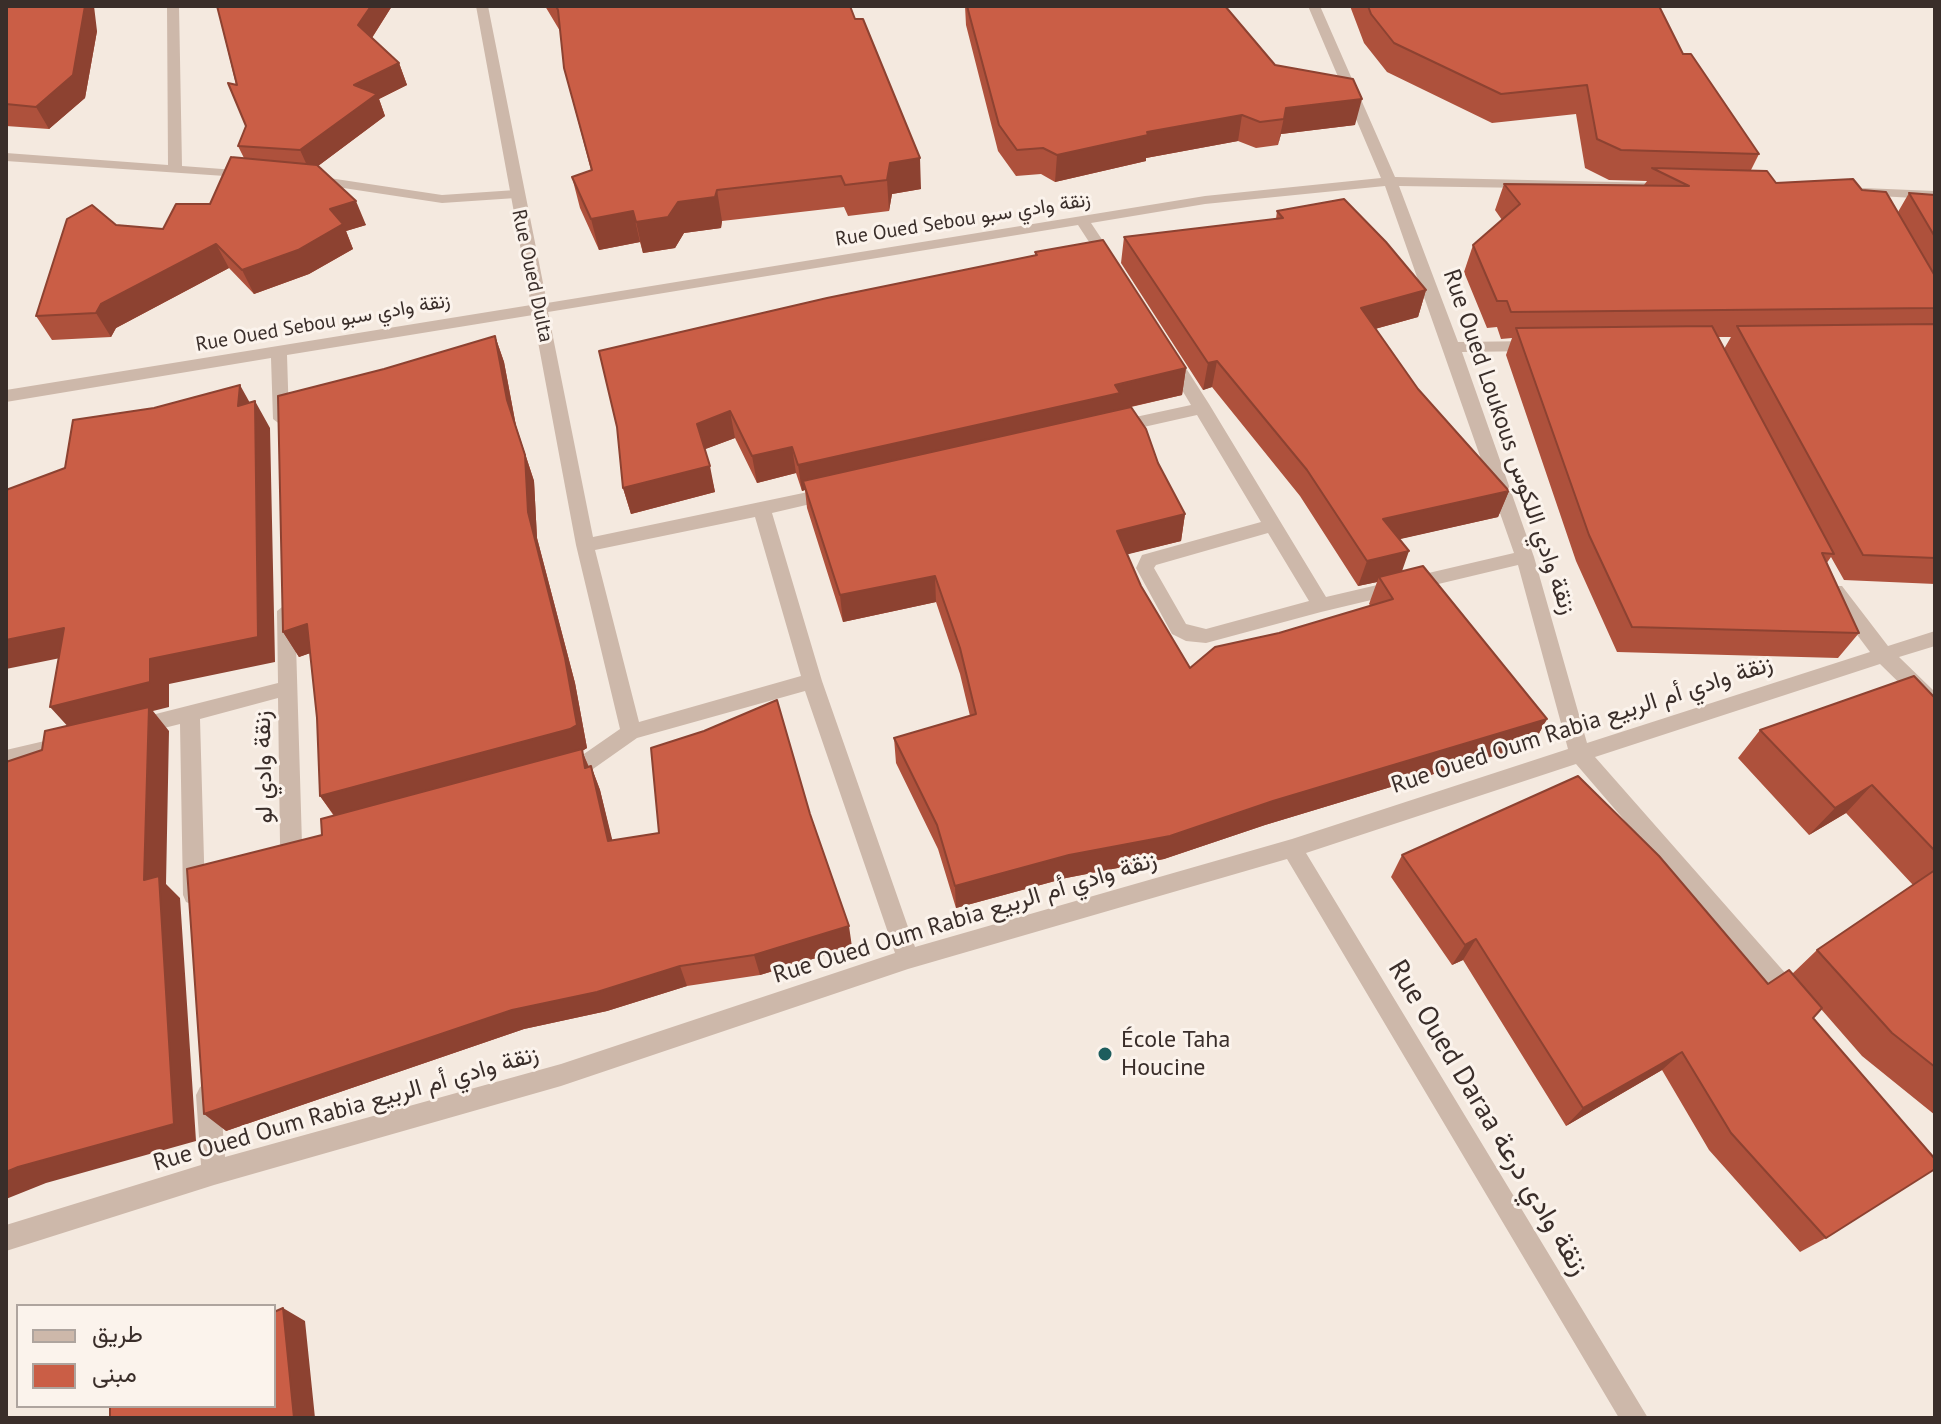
<!DOCTYPE html>
<meta charset="utf-8">
<style>
body{margin:0}
#map{position:relative;width:1941px;height:1424px;overflow:hidden;background:#f4e9df;font-family:"PT Sans",Vazirmatn,sans-serif}
canvas{display:block}
.frame{position:absolute;inset:0;border:8px solid #3a2e2a;pointer-events:none}
.legend{position:absolute;left:16px;top:1304px;width:260px;height:104px;box-sizing:border-box;background:#fbf3ec;border:2px solid #aea49e;margin:0;padding:10px 14px;list-style:none;font-size:24px;color:#3a2e2a}
.legend li{display:flex;align-items:center;gap:16px;height:40px}
.legend b{width:40px;border:2px solid #aea49e}
</style>
<div id="map">
<canvas width="1941" height="1424"></canvas>
<div class="frame"></div>
<ul class="legend">
<li><b style="height:10px;background:#cdb8aa"></b>طريق</li>
<li><b style="height:22px;background:#ca5e46"></b>مبنى</li>
</ul>
</div>
<script>
const ctx = document.querySelector('canvas').getContext('2d');
ctx.lineJoin = 'round';
const poly = rows => new Path2D(rows.map(r => 'M' + r).join(''));
function fillPath(path, color) { ctx.fillStyle = color; ctx.fill(path, 'evenodd'); }
function strokePath(path, color, width, dash) { ctx.strokeStyle = color; ctx.lineWidth = width; ctx.lineCap = dash ? 'butt' : 'round'; ctx.setLineDash(dash || []); ctx.stroke(path); }
function write(font, color, halo, rows, align = 'center') {
  ctx.font = font + ' "PT Sans",Vazirmatn,sans-serif'; ctx.lineWidth = 6; ctx.setLineDash([]); ctx.textBaseline = 'middle'; ctx.strokeStyle = halo; ctx.fillStyle = color; for (const [text, x, y, turn = 0] of rows) {
    ctx.save(); ctx.translate(x, y); ctx.rotate((+turn || 0) * Math.PI / 180); ctx.textAlign = isNaN(turn) ? turn : align; if (halo) ctx.strokeText(text, 0, 0); ctx.fillText(text, 0, 0); ctx.restore();
  }
}
fillPath(poly([
 [167,6,179,6,182,166,249,171,254,172,254,178,6,161,6,153,168,165,167,6],
 [309,175,442,195,516,190,523,194,516,198,442,203,304,182,304,176,309,175]
]), '#cdb8aa');
fillPath(poly([
 [476,6,488,6,547,303,1205,196,1381,178,1308,6,1320,6,1395,177,1660,183,1662,186,1655,190,1399,186,1458,342,1535,341,1543,346,1535,351,1462,352,1534,557,1587,743,1870,652,1828,596,1826,591,1828,586,1842,586,1888,646,1935,631,1935,646,1899,657,1935,692,1935,713,1928,711,1880,664,1595,757,1801,991,1805,999,1801,1007,1793,1010,1785,1007,1576,764,1306,853,1648,1418,1619,1418,1287,859,908,969,561,1086,214,1185,6,1251,6,1225,201,1165,196,1095,200,1087,208,1083,216,1087,220,1095,225,1157,561,1064,895,953,805,691,637,738,593,769,563,778,556,775,553,769,556,763,581,756,620,729,576,545,533,315,287,355,289,419,281,425,273,419,271,358,6,402,6,390,531,305,476,6],
 [1385,186,1514,553,1326,597,1209,404,1175,351,1169,350,1161,355,1191,405,1117,421,1108,427,1117,433,1197,415,1261,522,1142,555,1136,568,1172,634,1186,641,1206,643,1321,612,1518,565,1568,749,1292,839,915,947,822,681,772,513,832,499,841,493,832,487,593,537,548,312,1078,225,1106,268,1111,270,1119,265,1091,223,1205,204,1385,186],
 [755,517,801,676,639,722,595,550,755,517],
 [1268,533,1309,601,1206,629,1186,624,1154,568,1156,565,1268,533],
 [1863,188,1935,191,1935,199,1858,195,1856,192,1863,188],
 [286,604,295,611,302,844,299,851,291,853,283,851,280,844,278,698,200,719,205,895,202,902,194,905,186,902,183,895,180,724,136,735,129,733,126,727,129,721,136,719,278,683,277,611,286,604],
 [66,736,73,738,76,744,73,750,6,766,6,750,66,736]
]), '#cdb8aa');
fillPath(poly([
 [6,6,97,31,85,98,49,129,6,126],
 [217,6,392,6,372,38,399,63,407,85,379,99,385,116,318,166,366,225,346,231,353,249,309,274,254,294,229,268,116,328,111,337,52,340,36,316,116,225,163,229,210,204,244,158,238,146,246,126],
 [545,6,850,6,921,189,892,194,889,211,848,216,844,207,722,221,721,228,684,233,675,248,643,253,640,242,599,250,580,208,572,177,591,170,564,68,560,31],
 [965,6,1225,6,1275,65,1355,125,1281,134,1278,145,1256,148,1238,141,1146,158,1146,161,1055,182,1041,174,1016,176,998,151,966,25],
 [1350,6,1659,6,1683,54,1759,154,1751,170,1776,183,1862,190,1898,212,1909,193,1935,195,1935,584,1844,580,1831,557,1826,564,1859,633,1838,658,1617,652,1576,561,1506,355,1512,338,1501,339,1497,327,1487,328,1464,272,1473,245,1502,220,1495,210,1504,184,1644,185,1647,181,1609,180,1585,168,1576,114,1492,123,1387,72,1364,43],
 [1718,337,1731,337,1724,349],
 [1277,211,1426,290,1418,317,1375,329,1418,389,1509,491,1498,517,1399,539,1402,572,1547,719,1533,744,1265,825,1164,859,1066,878,956,908,938,849,896,763,894,738,970,716,960,674,936,602,843,622,807,508,805,490,802,491,796,473,757,483,735,438,705,449,715,492,631,514,623,488,617,427,1035,256,1035,252,1186,368,1182,395,1131,407,1158,463,1185,514,1181,541,1127,554,1141,586,1190,668,1279,633,1371,606,1369,604,1377,582,1358,586,1300,496,1212,387,1203,390,1121,263,1124,237,1276,219],
 [495,336,504,362,516,426,534,481,537,538,575,683,587,748,582,751,589,767,591,766,600,790,612,841,810,814,852,947,760,975,687,986,607,1011,524,1029,226,1131,322,835,334,816,320,796,317,718,310,653,299,657,283,632,384,369],
 [1935,698,1935,1115,1862,1056,1821,1009,1813,1018,1826,1238,1800,1252,1709,1150,1662,1070,1566,1126,1463,960,1452,965,1391,877,1402,855,1768,984,1792,974,1817,950,1913,885,1846,813,1809,835,1738,758,1760,730]
]), '#ae513c');
fillPath(poly([
 [85,6,94,6,97,31,85,98,49,129,36,107],
 [371,6,392,6,366,47,358,25],
 [399,63,407,85,379,99,385,116,310,172,300,150,354,85],
 [1362,99,1355,125,1281,134,1278,145,1286,108],
 [1242,115,1238,141,1146,158,1146,161,1055,182,1057,155,1147,132],
 [920,158,921,189,892,194,889,211,887,180,890,163],
 [717,190,722,221,721,228,684,233,675,248,643,253,636,222,678,202],
 [356,201,366,225,346,231,353,249,309,274,254,294,242,270,330,209],
 [633,211,640,242,599,250,591,219],
 [216,244,229,268,116,328,111,337,96,313,101,304],
 [1426,290,1418,317,1353,335,1361,308],
 [495,336,504,362,516,426,534,481,537,538,575,683,587,748,582,751,591,773,337,819,320,796,528,512],
 [1217,361,1212,387,1203,390,1208,363],
 [1186,368,1182,395,803,481,805,490,802,491,798,465],
 [240,385,255,412,238,406],
 [255,401,270,428,275,662,169,684,169,707,153,711,169,731,166,884,180,898,196,1141,46,1183,6,1199,6,1172,144,880,72,731,50,707],
 [730,411,735,438,703,450,697,424],
 [792,447,796,473,757,483,752,456],
 [710,466,715,492,631,514,623,488],
 [1509,491,1498,517,1374,545,1383,519],
 [1185,514,1181,541,1113,558,1117,531],
 [1409,551,1400,577,1379,577,1377,582,1358,586,1367,561],
 [935,576,936,602,843,622,840,595],
 [307,624,322,649,299,657,283,632],
 [64,628,85,653,6,669,6,640],
 [1547,719,1533,744,1265,825,1164,859,1066,878,956,908,955,886],
 [591,766,600,790,618,863,608,841],
 [1872,785,1846,813,1809,835,1835,808],
 [849,926,852,947,760,975,754,955],
 [1476,939,1463,960,1452,965,1465,945],
 [680,966,687,986,607,1011,524,1029,226,1131,204,1114,512,1010],
 [1682,1052,1662,1070,1566,1126,1583,1108],
 [283,1308,305,1321,315,1418,294,1418]
]), '#8d4231');
const building = poly([
 [6,6,85,6,73,75,36,107,6,104,6,6],
 [217,6,371,6,358,25,399,63,354,85,377,94,300,150,238,146,246,126,228,83,237,85,217,6],
 [556,6,850,6,855,19,863,19,920,158,890,163,887,180,845,185,841,176,717,190,715,197,678,202,668,217,636,222,633,211,591,219,572,177,592,170,564,68,558,10,556,6],
 [967,6,1225,6,1275,65,1353,79,1362,99,1286,108,1284,119,1260,122,1242,115,1147,132,1148,135,1057,155,1043,148,1017,150,999,125,967,6],
 [1368,6,1659,6,1683,54,1691,54,1759,154,1621,150,1597,139,1587,85,1501,94,1394,43,1371,14,1368,6],
 [231,157,317,165,356,201,330,209,343,224,298,250,242,270,216,244,101,304,96,313,36,316,67,219,92,205,116,225,163,229,176,204,210,204,231,157],
 [1652,168,1767,171,1776,183,1853,179,1862,190,1886,192,1935,276,1935,308,1511,312,1507,301,1497,301,1473,245,1520,204,1504,184,1689,186,1652,168],
 [1909,193,1935,195,1935,237,1909,193],
 [1344,199,1386,242,1426,290,1361,308,1418,389,1509,491,1383,519,1409,551,1367,561,1307,470,1217,361,1208,363,1124,237,1283,218,1277,211,1344,199],
 [1103,240,1186,368,1115,385,1120,393,798,465,792,447,752,456,730,411,697,424,710,466,623,488,617,427,599,351,827,298,1037,255,1035,252,1103,240],
 [1935,324,1935,558,1863,555,1737,326,1935,324],
 [1712,326,1834,554,1822,553,1859,633,1632,627,1589,535,1516,328,1712,326],
 [495,336,507,400,525,455,528,512,565,658,577,725,570,729,320,796,317,718,307,624,283,632,278,396,384,369,495,336],
 [240,385,238,406,255,401,258,637,150,659,150,682,50,707,64,628,6,640,6,490,65,468,73,420,154,408,240,385],
 [1131,407,1146,429,1158,463,1185,514,1117,531,1141,586,1190,668,1215,647,1279,633,1393,599,1379,577,1423,566,1547,719,1273,801,1170,836,1069,855,955,886,937,825,894,738,976,714,960,648,935,576,840,595,803,481,1131,407],
 [1914,676,1935,698,1935,851,1872,785,1835,808,1760,730,1914,676],
 [777,700,810,814,849,926,754,955,680,966,597,992,512,1010,204,1114,187,869,322,835,321,819,582,749,585,768,591,766,608,841,659,833,651,748,704,731,777,700],
 [149,707,144,880,159,876,174,1124,18,1167,6,1172,6,762,42,750,45,731,149,707],
 [1578,776,1659,856,1768,984,1789,970,1822,1008,1813,1018,1935,1159,1935,1169,1826,1238,1731,1133,1682,1052,1583,1108,1476,939,1465,945,1402,855,1578,776],
 [1935,870,1935,1067,1892,1033,1817,950,1935,870],
 [283,1308,294,1418,110,1418,110,1406,274,1406,274,1312,283,1308]
]);
fillPath(building, '#ca5e46');
strokePath(building, '#8d4231', 2);
for (const [x, y, r, color] of [
 [1105,1054,8,"#1d5d5d"]
]) { const dot = new Path2D(); dot.arc(x, y, r, 0, 2 * Math.PI); ctx.fillStyle = color; ctx.fill(dot); strokePath(dot, '#fbf3ec', 3); }
write('20px', '#3a2e2a', '#fbf3ec', [
 ["Rue Oued Sebou زنقة وادي سبو",963,220,-9],
 ["Rue Oued Dulta",532,276,78],
 ["Rue Oued Sebou زنقة وادي سبو",323,323,-10]
]);
write('24px', '#3a2e2a', '#fbf3ec', [
 ["Rue Oued Loukous زنقة وادي اللكوس",1509,442,71],
 ["Rue Oued Oum Rabia زنقة وادي أم الربيع",1582,725,-18],
 ["زنقة وادي لو",264,767,-91],
 ["Rue Oued Oum Rabia زنقة وادي أم الربيع",965,918,-17],
 ["Rue Oued Oum Rabia زنقة وادي أم الربيع",346,1109,-16]
]);
write('24px', '#3a2e2a', '#fbf3ec', [
 ["École Taha",1121,1040],
 ["Houcine",1121,1068]
], 'left');
write('28px', '#3a2e2a', '#fbf3ec', [
 ["Rue Oued Daraa زنقة وادي درعة",1488,1118,59]
]);
</script>
